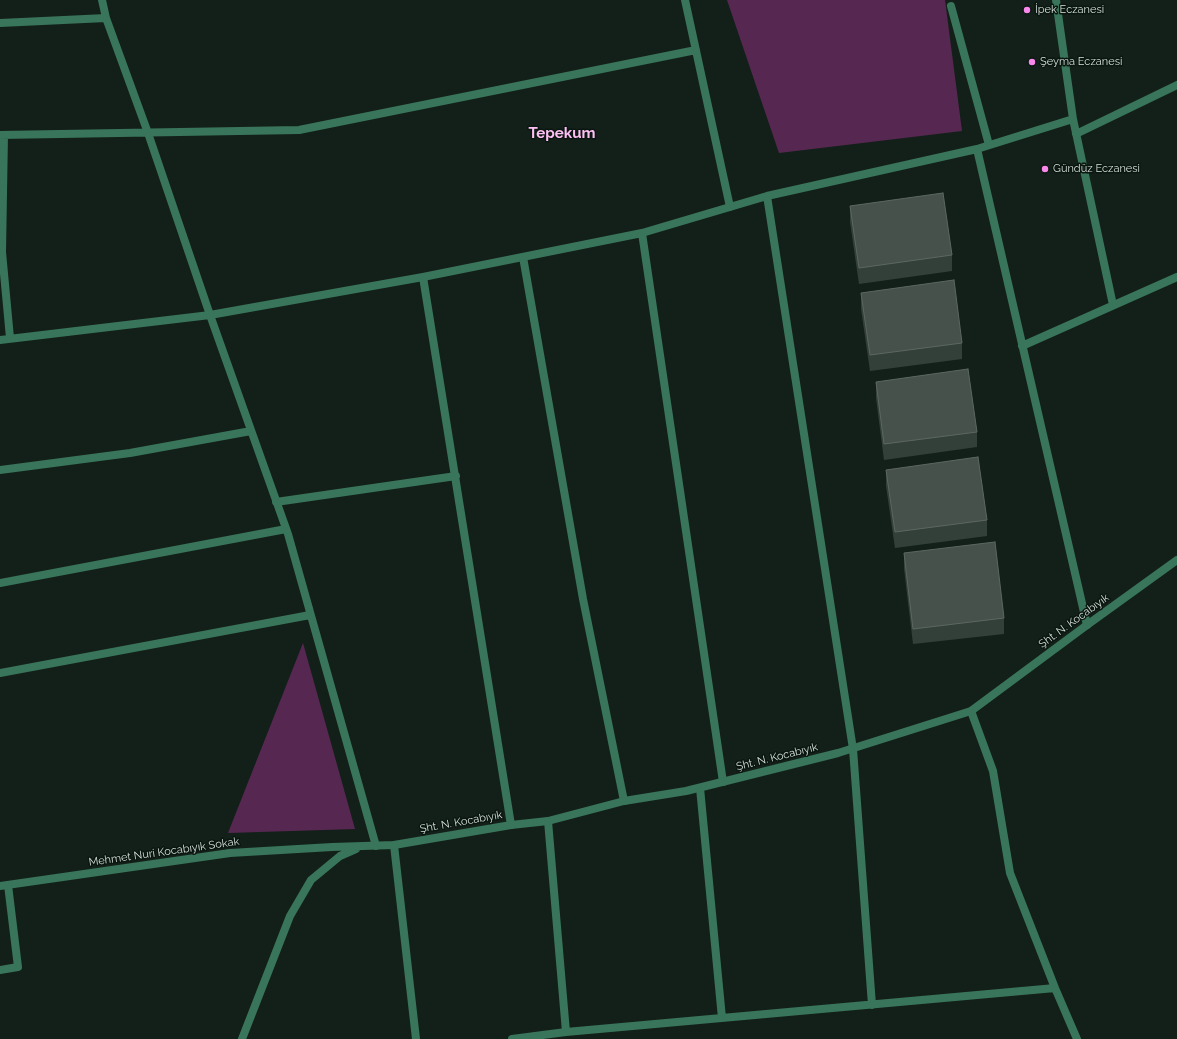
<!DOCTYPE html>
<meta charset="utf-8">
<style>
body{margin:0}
canvas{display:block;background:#131f19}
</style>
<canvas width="1177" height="1039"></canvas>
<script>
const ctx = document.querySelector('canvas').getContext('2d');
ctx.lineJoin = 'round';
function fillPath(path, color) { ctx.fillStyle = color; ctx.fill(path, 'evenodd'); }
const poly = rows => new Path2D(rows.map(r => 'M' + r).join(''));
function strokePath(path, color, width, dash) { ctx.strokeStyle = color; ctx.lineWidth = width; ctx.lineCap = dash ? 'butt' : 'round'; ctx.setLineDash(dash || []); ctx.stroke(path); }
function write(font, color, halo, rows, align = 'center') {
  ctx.font = font + ' Raleway,sans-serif'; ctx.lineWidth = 3; ctx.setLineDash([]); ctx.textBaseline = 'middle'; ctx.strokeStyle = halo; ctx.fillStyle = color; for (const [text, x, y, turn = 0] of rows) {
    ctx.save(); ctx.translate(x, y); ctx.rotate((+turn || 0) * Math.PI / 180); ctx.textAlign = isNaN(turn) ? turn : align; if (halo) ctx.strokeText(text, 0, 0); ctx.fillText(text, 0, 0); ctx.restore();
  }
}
fillPath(poly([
 [727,0,945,0,962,131,779,153],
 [303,643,355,829,228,833]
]), '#562851');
strokePath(poly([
 [102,0,106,18,148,133,210,315,288,534,376,846],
 [685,0,730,207],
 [1056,0,1073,119,1113,305],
 [951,6,989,145],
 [0,23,106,18],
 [1076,134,1177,85],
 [0,135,299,130,696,50],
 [4,135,2,252,10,338],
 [977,149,1087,625],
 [767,196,853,749,872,1005],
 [642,233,723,782],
 [523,257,583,599,624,801],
 [423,277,511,825],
 [0,340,210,315,423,277,642,233,767,196,977,149,1073,119],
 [1022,346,1177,277],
 [0,470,130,453,251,431],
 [276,502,456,476],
 [0,583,286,529],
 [0,673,310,615],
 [971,711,993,771,1010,873,1055,988,1077,1039],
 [700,788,722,1018],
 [548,821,566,1032],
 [394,845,416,1039],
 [0,970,18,967,8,885],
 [512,1039,566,1032,1055,988]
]), '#38755a', 8);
strokePath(poly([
 [0,886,230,853,332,847,394,845,511,825,548,821,624,801,686,791,838,753,971,711,1087,625,1177,560],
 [242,1039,290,916,311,880,340,856,356,849]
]), '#38755a', 8);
fillPath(poly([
 [850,206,952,255,952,271,859,284,850,222],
 [861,293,962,343,962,359,870,371,861,309],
 [876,382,977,432,977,447,884,460,876,398],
 [886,470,987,520,987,536,895,548,886,486],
 [904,553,1004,618,1004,634,913,644,904,569]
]), '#334039');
const building = poly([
 [943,193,952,255,859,268,850,206,943,193],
 [954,280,962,343,870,355,861,293,954,280],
 [968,369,977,432,884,444,876,382,968,369],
 [978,457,987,520,895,532,886,470,978,457],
 [995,542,1004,618,913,629,904,553,995,542]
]);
fillPath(building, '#45514a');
strokePath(building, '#5c6761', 1);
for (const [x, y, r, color] of [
 [1027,10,4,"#f888ea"],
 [1032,62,4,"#f888ea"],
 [1045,169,4,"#f888ea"]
]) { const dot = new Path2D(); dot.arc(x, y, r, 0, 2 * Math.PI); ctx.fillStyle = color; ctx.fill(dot); strokePath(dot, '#0a1610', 1.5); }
write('11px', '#d6dfda', '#0a1610', [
 ["İpek Eczanesi",1035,10],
 ["Şeyma Eczanesi",1040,62],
 ["Gündüz Eczanesi",1053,169]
], 'left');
write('11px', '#d6dfda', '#0a1610', [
 ["Şht. N. Kocabıyık",1074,621,-36],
 ["Şht. N. Kocabıyık",777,757,-14],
 ["Şht. N. Kocabıyık",461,822,-10],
 ["Mehmet Nuri Kocabıyık Sokak",164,852,-8]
]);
write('bold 15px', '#febff4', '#0a1610', [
 ["Tepekum",562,133]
]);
</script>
